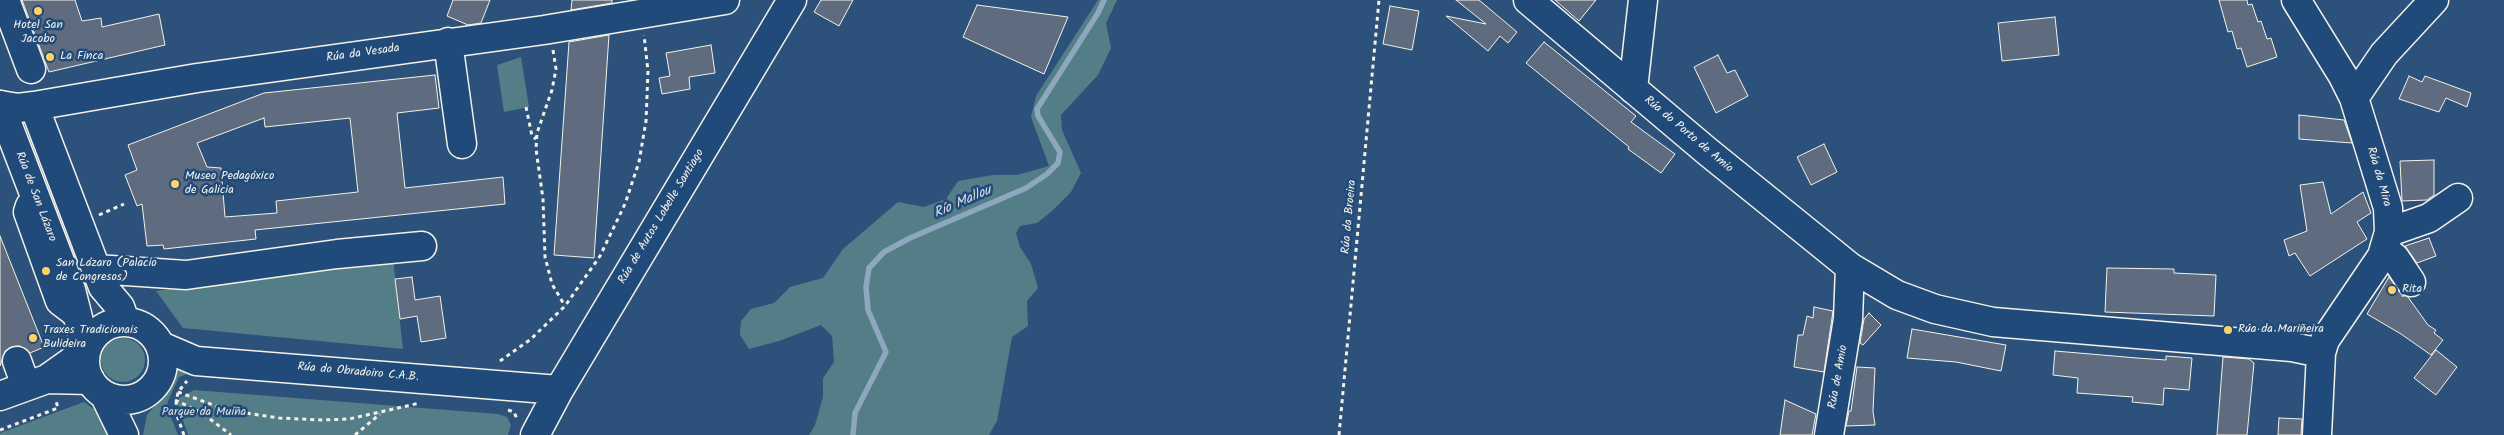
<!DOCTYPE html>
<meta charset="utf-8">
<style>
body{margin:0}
canvas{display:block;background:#2c517b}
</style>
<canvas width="2504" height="435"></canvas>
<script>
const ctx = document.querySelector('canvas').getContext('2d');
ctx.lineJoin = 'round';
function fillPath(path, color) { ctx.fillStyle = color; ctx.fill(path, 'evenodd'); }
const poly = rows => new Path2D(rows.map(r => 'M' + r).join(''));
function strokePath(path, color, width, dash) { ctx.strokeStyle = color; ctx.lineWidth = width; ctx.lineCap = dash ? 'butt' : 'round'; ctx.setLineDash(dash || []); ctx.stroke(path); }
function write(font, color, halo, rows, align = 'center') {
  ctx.font = font + ' Kalam,sans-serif'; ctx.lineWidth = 5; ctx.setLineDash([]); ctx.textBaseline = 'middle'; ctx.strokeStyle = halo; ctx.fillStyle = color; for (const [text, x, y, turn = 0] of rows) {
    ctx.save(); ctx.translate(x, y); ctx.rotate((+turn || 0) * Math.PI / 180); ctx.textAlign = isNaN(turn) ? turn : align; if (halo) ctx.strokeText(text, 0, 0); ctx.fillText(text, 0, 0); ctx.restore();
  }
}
fillPath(poly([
 [1098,0,1117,0,1106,23,1111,48,1098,75,1061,115,1062,130,1081,173,1071,192,1052,211,1037,223,1020,226,1016,233,1020,247,1031,264,1038,288,1027,301,1028,326,1012,337,997,421,989,435,809,435,815,425,823,397,823,378,834,362,832,336,821,325,779,341,749,349,740,335,741,321,751,309,774,303,790,287,823,278,843,249,898,202,924,207,946,199,958,181,993,175,1017,175,1049,166,1031,117,1036,96],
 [521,57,529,107,504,112,497,65],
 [38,133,113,306,94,300,81,287,25,139],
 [393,258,403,349,183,328,156,291],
 '101 360a22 22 0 1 1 44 0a22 22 0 1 1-44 0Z',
 [188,366,187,374,179,377,168,401,167,407,178,435,143,435,147,415,170,388,177,370],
 [194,390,498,414,507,417,511,425,508,435,188,435,177,403,179,398],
 [84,402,105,417,111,435,0,435,0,433]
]), '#537e87');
strokePath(poly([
 [853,435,855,413,886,352,868,310,866,287,869,268,884,252,910,238,1026,188,1047,174,1058,163,1060,152,1038,116,1037,109,1098,13,1104,0]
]), '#8ca7be', 5.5);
const building = poly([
 [22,0,75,0,82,21,101,18,102,27,159,14,165,45,49,72,22,0],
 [453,0,490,0,481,23,468,25,447,16,453,0],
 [572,0,612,0,612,3,571,10,572,0],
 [821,0,853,0,839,26,814,12,821,0],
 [1456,0,1479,0,1517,32,1508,43,1500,36,1488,51,1446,16,1486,24,1456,0],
 [1555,0,1596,0,1579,21,1555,0],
 [2219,0,2247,0,2248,5,2252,4,2258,22,2261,21,2267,39,2271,38,2277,57,2247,67,2241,48,2237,49,2232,31,2228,32,2219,0],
 [977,5,1068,17,1044,74,963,37,977,5],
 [1390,6,1419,11,1412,50,1383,44,1390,6],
 [2055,17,2059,55,2002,61,1998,23,2055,17],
 [609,35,594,258,554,255,569,42,609,35],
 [1544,42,1636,116,1631,122,1675,154,1661,173,1628,149,1629,147,1526,63,1544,42],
 [711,45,715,73,689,77,690,89,662,94,659,78,670,76,666,53,711,45],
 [1718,55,1727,73,1735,70,1748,96,1716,113,1694,67,1718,55],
 [435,75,439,108,397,113,405,188,503,177,505,204,255,230,256,239,164,249,163,245,147,246,142,204,137,206,125,175,137,170,128,145,264,93,435,75],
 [264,118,265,127,350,118,358,192,276,201,277,213,225,217,221,168,207,167,197,143,264,118],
 [2409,76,2422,82,2425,76,2471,93,2467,107,2446,98,2439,112,2399,99,2409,76],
 [2299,115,2344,120,2352,143,2299,139,2299,115],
 [1824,144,1837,172,1811,185,1797,157,1824,144],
 [2434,160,2434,195,2427,200,2402,201,2400,161,2434,160],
 [2323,182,2331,214,2363,192,2371,213,2357,222,2367,239,2310,276,2295,253,2289,256,2284,240,2307,231,2300,185,2323,182],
 [0,236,44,347,30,353,20,346,11,347,5,351,0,366,0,236],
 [2429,238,2436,256,2417,263,2405,246,2429,238],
 [2107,268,2174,269,2174,273,2216,275,2214,316,2105,312,2107,268],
 [412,277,415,300,440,296,446,338,421,342,417,316,400,319,395,279,412,277],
 [2389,277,2403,297,2403,295,2408,297,2428,325,2436,330,2434,333,2443,340,2431,355,2401,334,2367,314,2389,277],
 [1814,307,1833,311,1824,372,1794,367,1798,335,1803,335,1807,316,1813,318,1814,307],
 [1869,313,1881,325,1863,345,1860,343,1864,319,1869,313],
 [1912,329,2006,345,2001,371,1956,362,1907,358,1912,329],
 [2436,350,2457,367,2436,395,2414,378,2436,350],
 [2055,351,2137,358,2166,360,2166,356,2192,358,2189,390,2164,388,2163,405,2132,402,2133,397,2077,393,2078,378,2053,375,2055,351],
 [2223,357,2249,359,2254,363,2247,435,2217,435,2223,357],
 [1857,367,1875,368,1873,411,1875,425,1846,426,1849,411,1851,411,1857,367],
 [1785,400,1816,414,1812,435,1780,435,1785,400],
 [2279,418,2302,419,2301,435,2278,435,2279,418]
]);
fillPath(building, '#5f6c7f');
strokePath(building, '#f4f1e8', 1);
const minor = poly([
 [5,0,31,69],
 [1528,0,1708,152,1850,267,1897,295,1935,309,1993,322,2292,347,2321,353],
 [2296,0,2343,76,2354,98,2388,208,2389,232,2382,256,2325,340,2321,353,2317,435],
 [448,42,462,144],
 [1633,89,1643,0],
 [2354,98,2384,54,2434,0],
 [0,105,18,108,34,106,197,78,544,30,725,0],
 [34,106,103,287,120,307,125,321],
 [30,206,28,212,60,301,76,313],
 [2389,232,2429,218,2458,198],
 [2384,249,2395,258,2411,282],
 [96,269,186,275,337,254,422,246],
 [161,346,196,361,559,390],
 [17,361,26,386],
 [47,379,90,380],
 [0,396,47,379,85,352],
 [535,435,559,390,792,0],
 [1829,435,1848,319,1850,267]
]);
const major = poly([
 [0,105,71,290,86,349],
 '85 361a39 39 0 1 1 78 0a39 39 0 1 1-78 0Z',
 [105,396,124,435]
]);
strokePath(minor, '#f4f1e8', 31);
strokePath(major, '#f4f1e8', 31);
strokePath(poly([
 [553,50,556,69,552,90,537,133,536,149,543,199,545,257,552,284,565,306],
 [526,107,532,136,536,139],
 [99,215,124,204],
 [500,361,531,339,565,306,600,256,625,204,639,162,646,121,648,71,644,35],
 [178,392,216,406,246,413,279,418,321,420,349,419,420,403],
 [175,400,202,413,231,435],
 [508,410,514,412,517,419],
 [0,430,58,408,56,401],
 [184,435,175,410,178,392,187,381],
 [355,435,380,414],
 [1339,435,1379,0]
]), '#f4f1e8', 3, [4, 4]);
strokePath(minor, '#1f4a7a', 28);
strokePath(major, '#1f4a7a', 28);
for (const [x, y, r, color] of [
 [38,11,5,"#ffd166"],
 [50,57,5,"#ffd166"],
 [175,184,5,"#ffd166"],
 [46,271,5,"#ffd166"],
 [2392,290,5,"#ffd166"],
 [2228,330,5,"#ffd166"],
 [33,338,5,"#ffd166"]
]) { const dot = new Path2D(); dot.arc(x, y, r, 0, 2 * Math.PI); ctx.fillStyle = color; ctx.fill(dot); strokePath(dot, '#1f4a7a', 2); }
write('12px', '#f4f1e8', '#1f4a7a', [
 ["Hotel San",38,26,"center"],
 ["Jacobo",38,40,"center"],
 ["La Finca",60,57],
 ["Museo Pedagóxico",185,177],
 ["de Galicia",185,191],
 ["San Lázaro (Palacio",56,264],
 ["de Congresos)",56,278],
 ["Rita",2402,290],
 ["Rúa da Mariñeira",2238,330],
 ["Traxes Tradicionais",43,331],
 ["Bulideira",43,345]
], 'left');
write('12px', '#f4f1e8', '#1f4a7a', [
 ["Rúa da Vesada",363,54,-8],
 ["Rúa do Porto de Amio",1688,135,40],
 ["Rúa da Mira",2378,177,74],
 ["Rúa de San Lázaro",35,197,69],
 ["Rúa de Autos Lobelle Santiago",662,217,-59],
 ["Rúa da Broeira",1350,217,-85],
 ["Rúa do Obradoiro C.A.B.",358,373,5],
 ["Rúa de Amio",1839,377,-80]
]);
write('12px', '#dce0d9', '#1f4a7a', [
 ["Parque da Muíña",204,413]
]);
write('italic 14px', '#dadede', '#1f4a7a', [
 ["Río Mallou",963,203,-24]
]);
</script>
